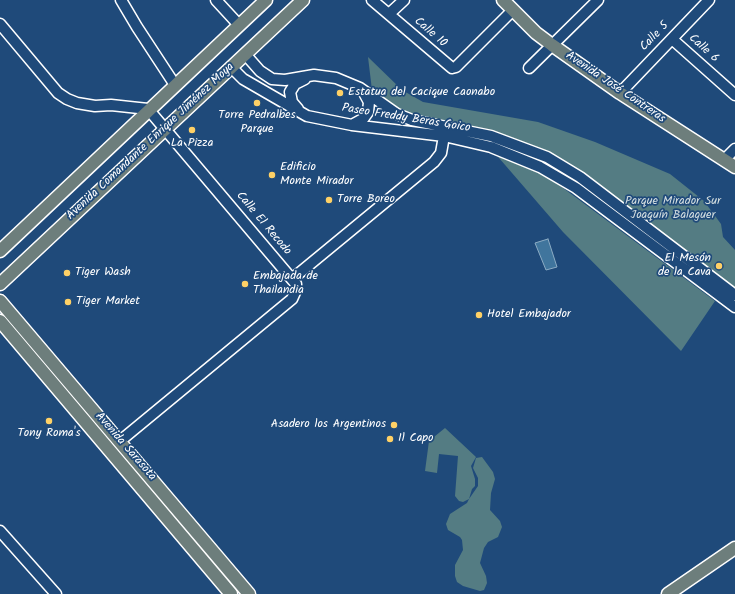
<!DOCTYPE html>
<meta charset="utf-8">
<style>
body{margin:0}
canvas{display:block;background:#1f4a7a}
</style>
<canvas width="735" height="594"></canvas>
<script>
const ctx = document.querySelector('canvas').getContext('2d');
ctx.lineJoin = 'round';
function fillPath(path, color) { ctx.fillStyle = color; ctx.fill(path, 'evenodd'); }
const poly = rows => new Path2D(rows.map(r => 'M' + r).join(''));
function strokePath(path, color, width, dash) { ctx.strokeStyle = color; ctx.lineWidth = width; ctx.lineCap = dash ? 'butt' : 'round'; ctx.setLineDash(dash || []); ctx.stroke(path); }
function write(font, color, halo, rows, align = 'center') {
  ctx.font = font + ' Kalam,sans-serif'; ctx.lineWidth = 3.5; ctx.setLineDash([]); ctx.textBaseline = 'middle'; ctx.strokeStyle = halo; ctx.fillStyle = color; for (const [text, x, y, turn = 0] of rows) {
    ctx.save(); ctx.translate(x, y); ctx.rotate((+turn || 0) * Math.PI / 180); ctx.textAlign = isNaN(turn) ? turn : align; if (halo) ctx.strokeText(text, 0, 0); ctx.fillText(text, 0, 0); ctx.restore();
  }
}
fillPath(poly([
 [368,57,402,90,423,102,538,122,595,142,670,174,704,201,721,224,723,237,735,250,735,289,578,171,493,133,397,110,372,90],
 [493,151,547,176,715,301,681,351,563,232],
 [445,428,476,457,471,466,475,479,475,486,472,489,469,499,478,486,478,478,473,468,476,458,482,457,493,472,495,479,491,493,490,510,500,521,502,527,498,537,488,542,484,548,480,563,486,576,487,583,484,590,480,591,463,586,457,582,455,576,455,565,463,550,462,540,460,537,448,530,446,524,450,514,467,503,469,499,463,502,459,501,455,496,458,456,439,454,437,473,425,471,429,441]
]), '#547c83');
const water = poly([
 [548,239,557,267,546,270,535,243,548,239]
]);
fillPath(water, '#40759d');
strokePath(water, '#8cacc4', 1);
const minor = poly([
 [121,0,137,27,175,85],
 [216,0,239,25],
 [372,0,452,68,456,67,513,10],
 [389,14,404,0],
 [0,24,58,93,67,99,77,103,95,106,111,105,148,109,296,284,296,290,292,299,120,441],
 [672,39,735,95],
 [245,54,260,71,272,79,285,80,314,75,336,78,360,88,397,114,412,120,491,136,547,157,580,177,735,295],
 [231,67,243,79,307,116,352,125,444,136,491,147,540,167,576,188,735,307],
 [529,68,598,0],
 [620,93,709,0],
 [298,109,292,102,290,92,295,84,305,79],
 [352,125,363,119,368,112,369,102,363,91],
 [725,159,735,149],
 [292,279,434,162,441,153,444,136],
 [0,531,56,594]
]);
const major = poly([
 [503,0,536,33,552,45,620,93,735,167],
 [0,251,266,0],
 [0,284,303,0],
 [0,301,249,594],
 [0,321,231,594],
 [668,594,735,548]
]);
strokePath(minor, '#fff', 13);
strokePath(major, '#fff', 15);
strokePath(minor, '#1f4a7a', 10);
strokePath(major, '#6d7e7c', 12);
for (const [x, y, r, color] of [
 [340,93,4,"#ffd166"],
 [257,103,4,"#ffd166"],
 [192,130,4,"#ffd166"],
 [272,175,4,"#ffd166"],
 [329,200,4,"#ffd166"],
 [719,266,4,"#ffd166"],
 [67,273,4,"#ffd166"],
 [245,284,4,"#ffd166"],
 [68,302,4,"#ffd166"],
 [479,315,4,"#ffd166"],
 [49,421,4,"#ffd166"],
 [394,425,4,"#ffd166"],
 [390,439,4,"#ffd166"]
]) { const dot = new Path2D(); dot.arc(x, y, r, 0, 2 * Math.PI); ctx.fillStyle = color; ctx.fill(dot); strokePath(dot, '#1f4a7a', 1.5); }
write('12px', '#fff', '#1f4a7a', [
 ["Calle 10",430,33,41],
 ["Calle 5",655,37,-46],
 ["Calle 6",703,49,42],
 ["Avenida José Contreras",615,88,34],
 ["Paseo Freddy Beras Goico",406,119,9],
 ["Avenida Comandante Enrique Jiménez Moya",151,142,-43],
 ["Calle El Recodo",263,224,50],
 ["Avenida Sarasota",125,447,49]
]);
write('12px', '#fff', '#1f4a7a', [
 ["Estatua del Cacique Caonabo",348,93],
 ["Torre Pedralbes",257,116,"center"],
 ["Parque",257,130,"center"],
 ["La Pizza",192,144,"center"],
 ["Edificio",280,168],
 ["Monte Mirador",280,182],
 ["Torre Boreo",337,200],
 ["El Mesón",711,259,"right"],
 ["de la Cava",711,273,"right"],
 ["Tiger Wash",75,273],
 ["Embajada de",253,277],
 ["Thailandia",253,291],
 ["Tiger Market",76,302],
 ["Hotel Embajador",487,315],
 ["Asadero los Argentinos",386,425,"right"],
 ["Tony Roma's",49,434,"center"],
 ["Il Capo",398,439]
], 'left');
write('12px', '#d4dee0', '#1f4a7a', [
 ["Parque Mirador Sur",673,202],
 ["Joaquín Balaguer",673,216]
]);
</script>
